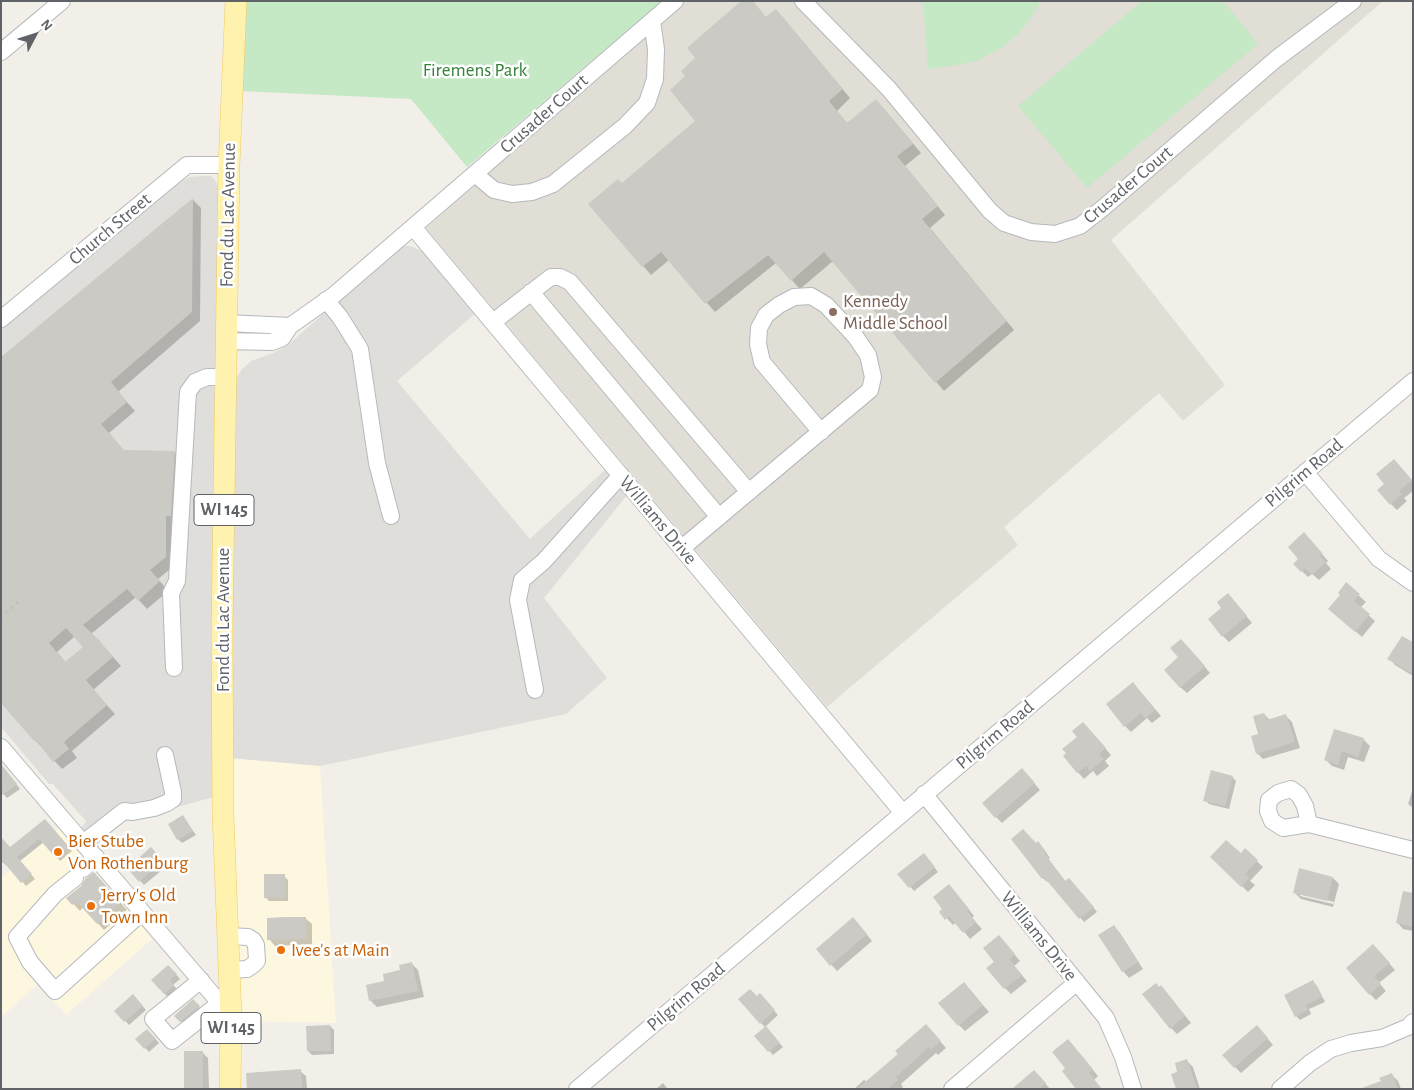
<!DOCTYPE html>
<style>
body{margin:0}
#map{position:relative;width:1414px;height:1090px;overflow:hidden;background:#f1efe8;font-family:"Alegreya Sans",sans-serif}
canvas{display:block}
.frame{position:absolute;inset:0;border:2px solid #5f6368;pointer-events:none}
.north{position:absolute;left:10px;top:10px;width:50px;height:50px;-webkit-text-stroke:4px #fff;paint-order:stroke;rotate:50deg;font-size:14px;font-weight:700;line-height:20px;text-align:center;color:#5f6368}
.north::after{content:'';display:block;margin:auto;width:18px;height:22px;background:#5f6368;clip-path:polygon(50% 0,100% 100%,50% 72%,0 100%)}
</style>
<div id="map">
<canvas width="1414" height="1090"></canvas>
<div class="frame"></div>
<div class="north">N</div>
</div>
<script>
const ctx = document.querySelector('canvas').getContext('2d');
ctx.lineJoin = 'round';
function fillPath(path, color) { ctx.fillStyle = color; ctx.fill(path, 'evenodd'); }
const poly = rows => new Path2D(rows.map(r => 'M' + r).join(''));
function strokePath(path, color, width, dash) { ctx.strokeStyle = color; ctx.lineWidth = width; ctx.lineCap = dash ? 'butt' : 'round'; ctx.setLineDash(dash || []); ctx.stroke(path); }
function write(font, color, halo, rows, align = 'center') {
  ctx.font = font + ' "Alegreya Sans",sans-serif'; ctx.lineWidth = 5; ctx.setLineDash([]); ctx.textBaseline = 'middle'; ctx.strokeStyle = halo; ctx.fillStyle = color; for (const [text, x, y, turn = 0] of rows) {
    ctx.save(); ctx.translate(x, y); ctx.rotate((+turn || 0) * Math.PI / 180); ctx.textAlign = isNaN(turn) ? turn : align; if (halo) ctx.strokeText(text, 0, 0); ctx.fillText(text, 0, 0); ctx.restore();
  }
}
fillPath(poly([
 [230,758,320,766,336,1023,238,1021],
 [59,828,152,939,66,1015,39,983,1,1017,1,878]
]), '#fef7e0');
fillPath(poly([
 [203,176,211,176,215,180,220,190,217,796,124,822,94,846,81,829,86,821,53,784,49,784,1,727,1,328,179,182,190,177],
 [405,246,410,246,422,251,476,313,397,381,530,539,607,468,628,494,544,598,607,678,566,714,320,766,230,758,234,382,242,369,251,361,273,353,288,345,388,256,399,248]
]), '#e0deda');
fillPath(poly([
 [685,1,1383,1,1111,240,1225,385,1183,421,1159,393,1004,527,1018,545,827,707,426,228]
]), '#e1ded6');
fillPath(poly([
 [244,1,662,1,467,167,411,99,241,91],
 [923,1,1040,1,1038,7,1022,30,1003,47,977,61,952,66,928,69],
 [1142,1,1223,1,1258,44,1087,188,1018,106]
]), '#c5e8c5');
fillPath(poly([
 [767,18,784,19,850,98,837,111,848,124,884,109,921,153,905,166,945,215,930,228,1014,330,944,391,833,261,800,289,776,263,715,312,669,260,651,275,590,204,622,185,697,121],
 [193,200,201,208,200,321,118,392,135,411,109,433,124,451,174,452,183,461,174,566,158,579,168,591,147,609,136,597,91,634,106,649,121,666,93,690,115,714,72,751,77,758,62,769,35,740,1,359],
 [75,636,85,647,66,663,57,652],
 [1400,467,1413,482,1413,491,1404,498,1407,501,1397,510,1391,504,1386,484],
 [1310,540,1328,561,1326,563,1331,569,1319,580,1312,574,1308,577,1295,564],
 [1346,584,1366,602,1360,608,1375,621,1362,637,1330,609,1342,595],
 [1234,601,1252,623,1229,642,1223,636],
 [1413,644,1413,676,1395,665,1389,658],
 [1187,646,1210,673,1187,693,1180,687,1180,657],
 [1139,690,1161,716,1152,723,1147,718,1131,732,1125,726],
 [1264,714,1270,720,1286,716,1292,722,1300,748,1263,759,1257,753],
 [1089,730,1111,755,1105,761,1109,766,1097,776,1093,771,1084,779,1064,757],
 [1335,730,1363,739,1370,746,1364,762,1348,757,1344,770,1332,766,1326,760],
 [1028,776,1040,790,1002,823,996,817],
 [11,777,20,789,7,798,1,791],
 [1232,777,1236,781,1229,809,1209,804,1205,800],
 [1412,791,1413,791,1413,808,1408,804],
 [183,817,196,835,182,843,178,839,169,824],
 [49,824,72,851,60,861,44,842,20,861,35,879,26,886,8,865,7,866,1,861,1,844,10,849],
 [1012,840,1042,847,1050,858,1048,859,1066,882,1073,883,1097,912,1084,922,1049,880,1047,882,1043,878],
 [1245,850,1263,867,1250,881,1255,885,1248,892,1212,857,1241,855],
 [155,853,162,861,157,865,162,870,144,885,129,868],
 [927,858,938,872,914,891,899,874],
 [284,876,288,880,288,901,269,901,265,897],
 [1333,878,1339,884,1333,907,1301,899,1294,892],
 [1300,893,1334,902,1333,904,1300,896],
 [101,880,127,910,104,930,83,907,80,911,68,898],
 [955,892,974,916,972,918,982,929,970,939,956,922,953,925,941,912,944,909],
 [1413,895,1413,931,1403,929,1397,922],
 [305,918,312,924,312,944,275,946,269,939],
 [859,925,872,941,837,971,817,949],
 [1114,926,1120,933,1143,969,1129,978,1123,971,1100,935],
 [1005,943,1020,961,1014,966,1027,981,1011,994,1005,988,995,962],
 [1379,952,1395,970,1379,983,1386,991,1376,1000,1370,994],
 [412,964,418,970,424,997,377,1007,370,1000,386,982],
 [172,970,180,979,173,985,177,989,168,997,164,993],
 [1313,982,1317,986,1325,1002,1309,1009,1311,1014,1300,1020,1296,1016],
 [970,990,989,1012,965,1031,959,1025],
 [1167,993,1191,1023,1177,1034,1171,1028],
 [757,997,764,999,778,1015,765,1027,761,1023],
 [137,1000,146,1010,129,1025,116,1011],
 [193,1001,203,1011,184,1025,176,1016],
 [330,1026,334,1030,334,1054,312,1055,308,1051],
 [769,1032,783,1047,773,1055,756,1036],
 [932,1032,946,1048,938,1055,936,1053,901,1084,903,1087,901,1089,854,1089,864,1080,867,1082],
 [1263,1033,1273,1045,1241,1073,1235,1067],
 [151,1034,159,1043,149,1052,137,1039],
 [1074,1047,1098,1076,1094,1080,1067,1068],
 [202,1052,208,1058,209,1089,186,1089],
 [1187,1061,1193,1067,1200,1089,1177,1089,1179,1073],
 [300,1071,306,1076,307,1089,248,1089],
 [1392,1075,1398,1081,1401,1089,1362,1089,1382,1081],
 [1040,1077,1050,1089,1014,1089],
 [663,1083,668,1089,656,1089]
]), '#0003');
fillPath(poly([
 [741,1,753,1,766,17,776,9,843,89,829,101,847,123,876,99,913,144,897,156,938,206,922,219,1007,321,935,383,824,252,791,281,768,255,705,304,661,252,642,267,588,204,618,179,622,183,695,121,670,90,685,76,681,71,695,58,687,48],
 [193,198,192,312,111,382,127,402,101,424,124,450,175,451,171,516,166,516,166,557,150,570,160,581,138,601,127,589,83,625,98,639,113,657,86,680,107,705,64,742,69,749,53,762,36,740,34,741,1,703,1,357],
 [66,628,83,647,65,662,49,643],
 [1394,459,1412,480,1399,491,1402,494,1390,505,1377,490,1384,484,1376,474],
 [1304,532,1323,554,1320,556,1326,562,1312,575,1305,568,1301,572,1293,564,1298,559,1288,547],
 [1346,582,1360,594,1354,601,1370,614,1355,632,1328,609,1340,595,1338,593],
 [1228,593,1247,616,1222,637,1208,619,1221,608,1217,602],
 [1402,636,1413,642,1413,674,1387,659],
 [1181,639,1205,666,1180,688,1164,670,1178,657,1170,648],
 [1133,682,1155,710,1145,718,1141,713,1124,727,1106,704],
 [1264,713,1267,720,1286,714,1295,742,1256,754,1251,736,1258,734,1253,716],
 [1083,722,1106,748,1099,754,1104,759,1090,771,1086,766,1077,773,1063,756,1066,753,1062,749,1077,737,1072,731],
 [1334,729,1364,738,1358,757,1342,751,1338,765,1324,760],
 [1,764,17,784,1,796],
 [1022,768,1035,783,995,818,982,803],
 [1211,770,1233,776,1225,806,1203,801],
 [183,815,193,831,177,840,168,824],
 [45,819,69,847,56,858,39,839,17,857,32,874,21,883,1,859,1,837,10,847],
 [1023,829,1036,843,1038,841,1047,853,1045,854,1065,881,1069,878,1094,907,1079,919,1044,877,1042,879,1011,839],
 [1226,840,1241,853,1245,848,1258,860,1245,874,1249,878,1241,887,1210,857],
 [151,847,159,856,154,860,159,865,139,882,127,868],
 [924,853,935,867,909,888,897,874],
 [1299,868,1333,877,1327,901,1293,893],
 [94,872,121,903,97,924,77,902,72,905,66,898,81,886,85,879],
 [264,874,285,874,285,898,264,898],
 [949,884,969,909,967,911,976,922,963,933,949,916,945,920,939,912,942,909,933,897],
 [1403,891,1413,893,1413,927,1396,923],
 [284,917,306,917,306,939,267,940,267,918],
 [853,917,867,934,830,966,816,949],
 [1114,925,1138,962,1122,972,1098,935],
 [999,935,1015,954,1009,959,1022,975,1004,989,986,968,994,962,983,948],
 [1373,944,1390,963,1374,976,1381,984,1369,995,1346,968],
 [412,962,418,991,369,1001,366,985,384,981,383,974,400,970,399,965],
 [168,965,177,974,170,980,174,985,164,994,151,980],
 [1313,980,1322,997,1306,1005,1308,1010,1295,1017,1284,995],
 [964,982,983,1005,958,1026,938,1003],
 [1156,983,1159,987,1161,985,1185,1016,1170,1029,1142,994],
 [750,989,757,996,760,993,775,1010,760,1024,738,999],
 [133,994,143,1006,124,1022,114,1011],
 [193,999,200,1006,180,1022,174,1016],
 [926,1024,941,1041,931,1050,929,1047,896,1077,898,1080,887,1089,857,1089,898,1054,895,1051],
 [330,1025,331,1051,307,1051,306,1026],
 [1257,1025,1268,1038,1234,1068,1222,1055],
 [766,1026,780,1043,768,1052,754,1036],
 [147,1029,156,1039,144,1049,135,1039],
 [1068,1039,1093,1069,1089,1073,1102,1089,1076,1089,1062,1071,1065,1068,1052,1052],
 [184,1051,203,1051,203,1089,184,1089],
 [1187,1059,1197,1089,1176,1089,1171,1074,1177,1072,1175,1063],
 [301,1069,302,1089,247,1089,246,1073],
 [1034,1070,1046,1083,1039,1089,1012,1089],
 [1392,1073,1398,1089,1362,1089,1362,1088,1381,1081,1379,1078]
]), '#cccac5');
const minor = poly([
 [803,1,889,89,990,211,1004,223,1031,232,1055,234,1080,226,1103,208,1276,59,1353,1],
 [1,52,62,1],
 [475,174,494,190,512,194,532,192,553,184,625,126,647,103,655,79,656,49,652,21],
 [413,227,903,813],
 [531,292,719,517],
 [326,300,340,317,360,349,377,463,391,516],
 [1,319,187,165,229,165],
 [493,322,551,277,560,277,570,282,749,492],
 [226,323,290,326],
 [226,341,272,342,282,338,290,326,334,295,675,1],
 [1305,472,1379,559,1413,583],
 [682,548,870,390,873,377,868,355,855,336,826,305,811,296,794,297,779,305,766,315,759,328,758,344,762,362,821,432],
 [174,668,171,593,177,581,188,392,195,382,207,377,225,377],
 [535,690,518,600,522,580,544,561,621,475],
 [1,747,231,1016],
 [924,794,1106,1018,1123,1057,1133,1089],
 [1309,824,1305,806,1299,795,1291,789,1278,793,1269,800,1268,811,1272,821,1283,828,1309,824,1413,850],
 [83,843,124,811,133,812,154,808,167,803,173,799,173,792,165,755],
 [83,869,96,857],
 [75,878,55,894,17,937,30,962,55,991,142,912],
 [228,936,248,937,253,940,256,945,257,961,253,965,247,969,229,970],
 [201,980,153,1019,172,1041,220,1003],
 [577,1089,1413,381],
 [952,1089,1077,982],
 [1280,1089,1310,1063,1331,1049,1351,1043,1382,1038,1408,1027,1413,1022]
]);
const major = poly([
 [230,1089,231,1016,223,814,222,630,229,165,236,1]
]);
strokePath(minor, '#b5b8bc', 18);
strokePath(major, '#f2c960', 22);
strokePath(minor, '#fff', 16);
strokePath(major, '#fff2af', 21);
strokePath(poly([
 [1,617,18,602]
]), '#b6b7b8', 4, [1, 6]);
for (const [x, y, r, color] of [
 [833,312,5,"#8d6e63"],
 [58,852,5,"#e8710a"],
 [91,906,5,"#e8710a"],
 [281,950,5,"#e8710a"]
]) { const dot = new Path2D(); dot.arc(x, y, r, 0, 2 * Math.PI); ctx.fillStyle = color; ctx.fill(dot); strokePath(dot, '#fff', 2); }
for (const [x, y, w] of [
 [224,510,60],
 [231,1028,60]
]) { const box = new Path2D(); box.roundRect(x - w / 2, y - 15.5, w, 31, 4); ctx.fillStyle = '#fff'; ctx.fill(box); strokePath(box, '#5f6368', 1); }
write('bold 18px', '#5f6368', null, [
 ["WI 145",224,510],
 ["WI 145",231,1028]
]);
write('19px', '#348238', '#fff', [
 ["Firemens Park",475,70]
]);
write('19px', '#5f6368', '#fff', [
 ["Crusader Court",544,114,-41],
 ["Crusader Court",1128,185,-40],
 ["Fond du Lac Avenue",228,215,-89],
 ["Church Street",110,229,-40],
 ["Pilgrim Road",1304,473,-40],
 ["Williams Drive",658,520,50],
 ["Fond du Lac Avenue",223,620,-90],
 ["Pilgrim Road",995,735,-40],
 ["Williams Drive",1039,936,51],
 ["Pilgrim Road",686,997,-40]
]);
write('19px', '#785e54', '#fff', [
 ["Kennedy",843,301],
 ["Middle School",843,323]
], 'left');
write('19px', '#c56008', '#fff', [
 ["Bier Stube",68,841],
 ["Von Rothenburg",68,863],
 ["Jerry's Old",101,895],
 ["Town Inn",101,917],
 ["Ivee's at Main",291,950]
], 'left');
</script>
